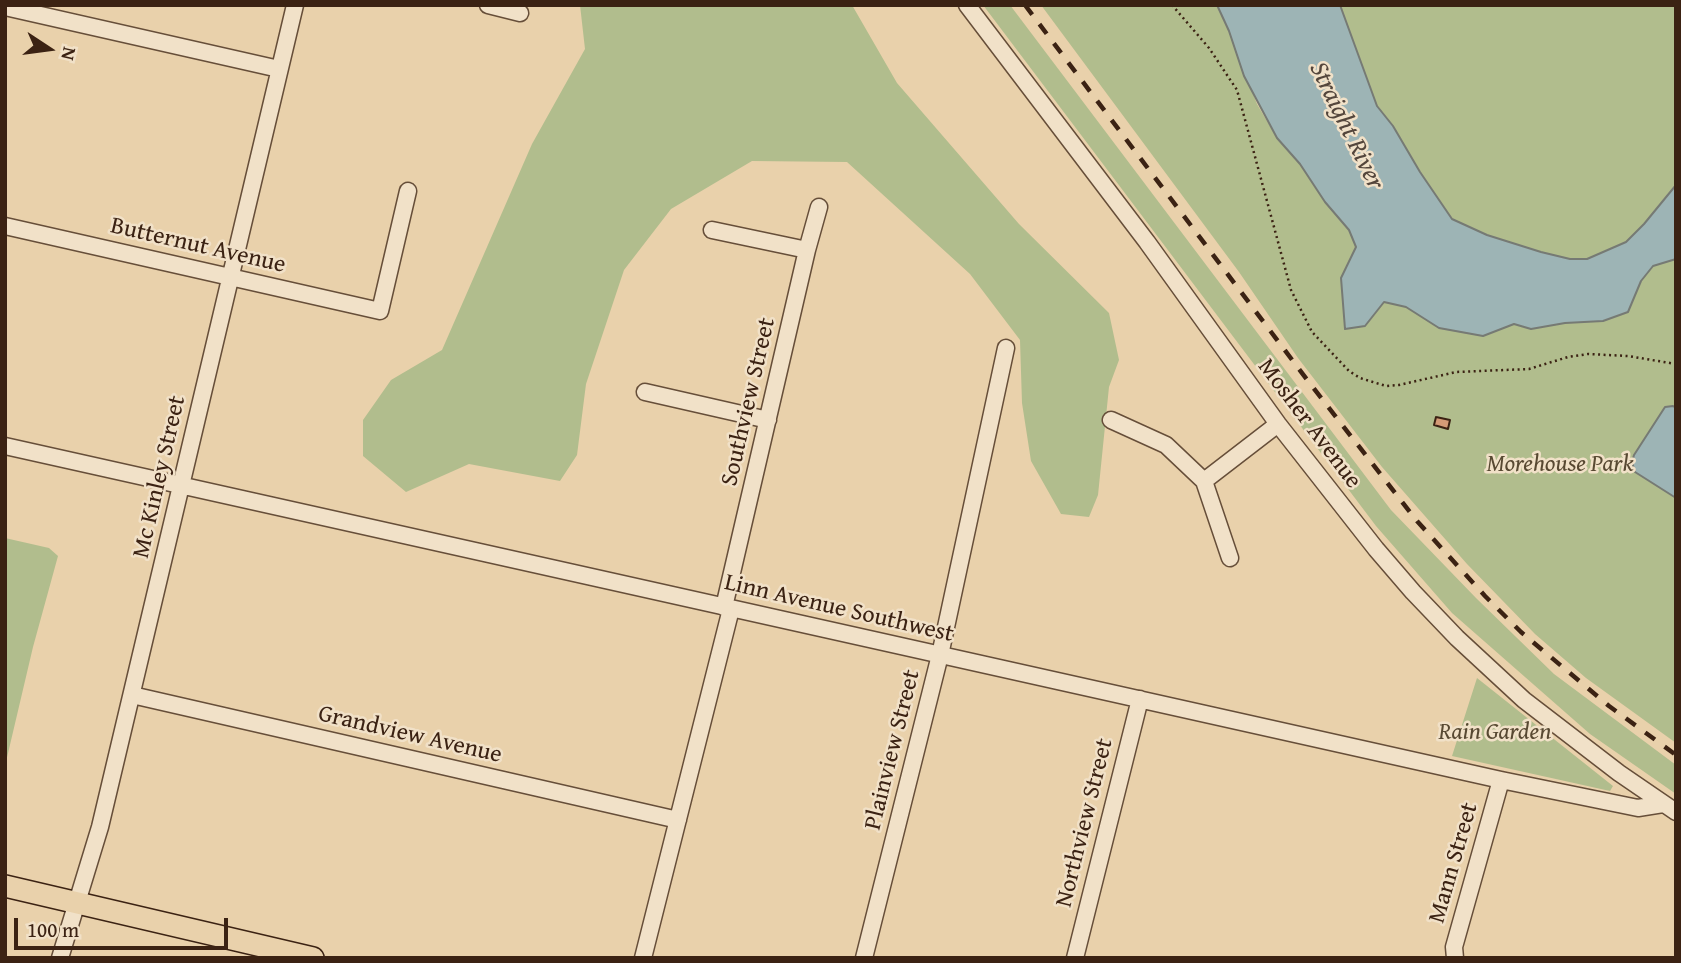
<!DOCTYPE html>
<style>
body{margin:0}
#map{position:relative;width:1681px;height:963px;overflow:hidden;background:#e9d1ab;font-family:"Gentium Book Plus",serif}
canvas{display:block}
.frame{position:absolute;inset:0;border:7px solid #3b2213;pointer-events:none}
.north{position:absolute;left:14px;top:14px;width:70px;height:70px;-webkit-text-stroke:5px #f1e1c8;paint-order:stroke;rotate:103deg;font-size:19px;font-weight:700;line-height:28px;text-align:center;color:#3b2213}
.north::after{content:'';display:block;margin:auto;width:24px;height:32px;background:#3b2213;clip-path:polygon(50% 0,100% 100%,50% 72%,0 100%)}
.scale{position:absolute;left:14px;top:918px;width:214px;height:32px;box-sizing:border-box;border:4px solid #3b2213;border-top:0;padding-left:9px;font-size:21px;line-height:24px;white-space:nowrap;color:#3b2213;-webkit-text-stroke:5px #f1e1c8;paint-order:stroke}
</style>
<div id="map">
<canvas width="1681" height="963"></canvas>
<div class="frame"></div>
<div class="north">N</div>
<div class="scale">100 m</div>
</div>
<script>
const ctx = document.querySelector('canvas').getContext('2d');
ctx.lineJoin = 'round';
function fillPath(path, color) { ctx.fillStyle = color; ctx.fill(path, 'evenodd'); }
const poly = rows => new Path2D(rows.map(r => 'M' + r).join(''));
function strokePath(path, color, width, dash) { ctx.strokeStyle = color; ctx.lineWidth = width; ctx.lineCap = dash ? 'butt' : 'round'; ctx.setLineDash(dash || []); ctx.stroke(path); }
function write(font, color, halo, rows, align = 'center') {
  ctx.font = font + ' "Gentium Book Plus",serif'; ctx.lineWidth = 5; ctx.setLineDash([]); ctx.textBaseline = 'middle'; ctx.strokeStyle = halo; ctx.fillStyle = color; for (const [text, x, y, turn = 0] of rows) {
    ctx.save(); ctx.translate(x, y); ctx.rotate((+turn || 0) * Math.PI / 180); ctx.textAlign = isNaN(turn) ? turn : align; if (halo) ctx.strokeText(text, 0, 0); ctx.fillText(text, 0, 0); ctx.restore();
  }
}
fillPath(poly([
 [580,5,852,5,897,83,1019,224,1109,313,1119,360,1109,387,1098,495,1089,517,1061,514,1031,461,1022,403,1020,340,970,274,847,162,752,161,671,209,624,270,586,384,577,455,560,481,469,464,406,492,363,456,363,420,391,380,442,350,532,144,585,49],
 [983,5,1010,5,1391,510,1476,598,1554,674,1676,765,1676,794,1590,734,1452,613,1376,526],
 [1041,5,1217,5,1229,31,1257,104,1277,138,1301,164,1325,202,1349,229,1356,247,1341,278,1365,326,1384,302,1406,307,1439,328,1483,336,1514,324,1531,329,1628,312,1641,281,1653,266,1676,259,1676,743,1586,678,1535,634,1467,564,1382,467,1298,358,1239,272],
 [1340,5,1676,5,1676,185,1644,224,1626,242,1587,259,1570,259,1541,252,1487,235,1452,219,1420,172,1393,126,1377,106],
 [5,538,49,548,58,556,33,647,5,766],
 [1477,678,1613,786,1610,791,1452,756]
]), '#b1bd8d');
const water = poly([
 [1217,5,1340,5,1377,106,1393,126,1420,172,1452,219,1487,235,1541,252,1570,259,1587,259,1626,242,1644,224,1676,185,1676,259,1653,266,1641,281,1628,312,1603,321,1565,323,1531,329,1514,324,1483,336,1439,328,1406,307,1384,302,1365,326,1345,329,1341,278,1356,247,1349,230,1325,202,1300,164,1277,138,1244,76,1229,31,1217,5],
 [1673,406,1676,408,1676,498,1635,472,1632,462,1634,455,1665,407,1673,406]
]);
fillPath(water, '#9db4b5');
strokePath(water, '#767a74', 2);
const building = poly([
 [1436,417,1450,420,1448,429,1434,425,1436,417]
]);
fillPath(building, '#d59b77');
strokePath(building, '#3b2213', 2);
const minor = poly([
 [488,5,520,13],
 [967,5,1147,242,1278,424,1376,549,1413,592,1457,638,1524,700,1619,773,1676,812],
 [5,7,279,69],
 [5,226,380,311,408,191],
 [712,230,807,250],
 [645,392,768,420],
 [1111,420,1166,445,1204,481,1230,558],
 [5,446,1501,780,1638,808,1663,804],
 [1204,481,1278,424],
 [724,607,807,250,819,207],
 [132,695,678,820],
 [60,958,100,827,295,5],
 [643,958,731,609],
 [864,958,940,655,1006,348],
 [1075,958,1140,699],
 [1455,958,1454,947,1501,780]
]);
const major = poly([
 [5,886,313,958]
]);
strokePath(minor, '#664e39', 19);
strokePath(major, '#3b2213', 24);
strokePath(poly([
 [1172,5,1209,48,1237,90,1291,290,1312,332,1349,371,1360,378,1386,386,1399,385,1456,372,1529,369,1568,357,1588,354,1628,356,1676,364]
]), '#3b2213', 2.5, [2, 3.5]);
strokePath(minor, '#f1e1c8', 16);
strokePath(major, '#e9d1ab', 21);
strokePath(poly([
 [1025,5,1308,381,1417,521,1485,596,1521,632,1609,706,1676,755]
]), '#3b2213', 4.5, [12, 12]);
write('24px', '#3b2213', '#f1e1c8', [
 ["Butternut Avenue",198,246,13],
 ["Southview Street",749,402,-77],
 ["Mosher Avenue",1309,424,53],
 ["Mc Kinley Street",160,477,-77],
 ["Linn Avenue Southwest",839,609,13],
 ["Grandview Avenue",410,735,13],
 ["Plainview Street",893,750,-76],
 ["Northview Street",1085,823,-76],
 ["Mann Street",1454,863,-74]
]);
write('italic 24px', '#584932', '#f1e1c8', [
 ["Morehouse Park",1560,465],
 ["Rain Garden",1495,733]
]);
write('italic 26px', '#54463c', '#f1e1c8', [
 ["Straight River",1346,126,64]
]);
</script>
